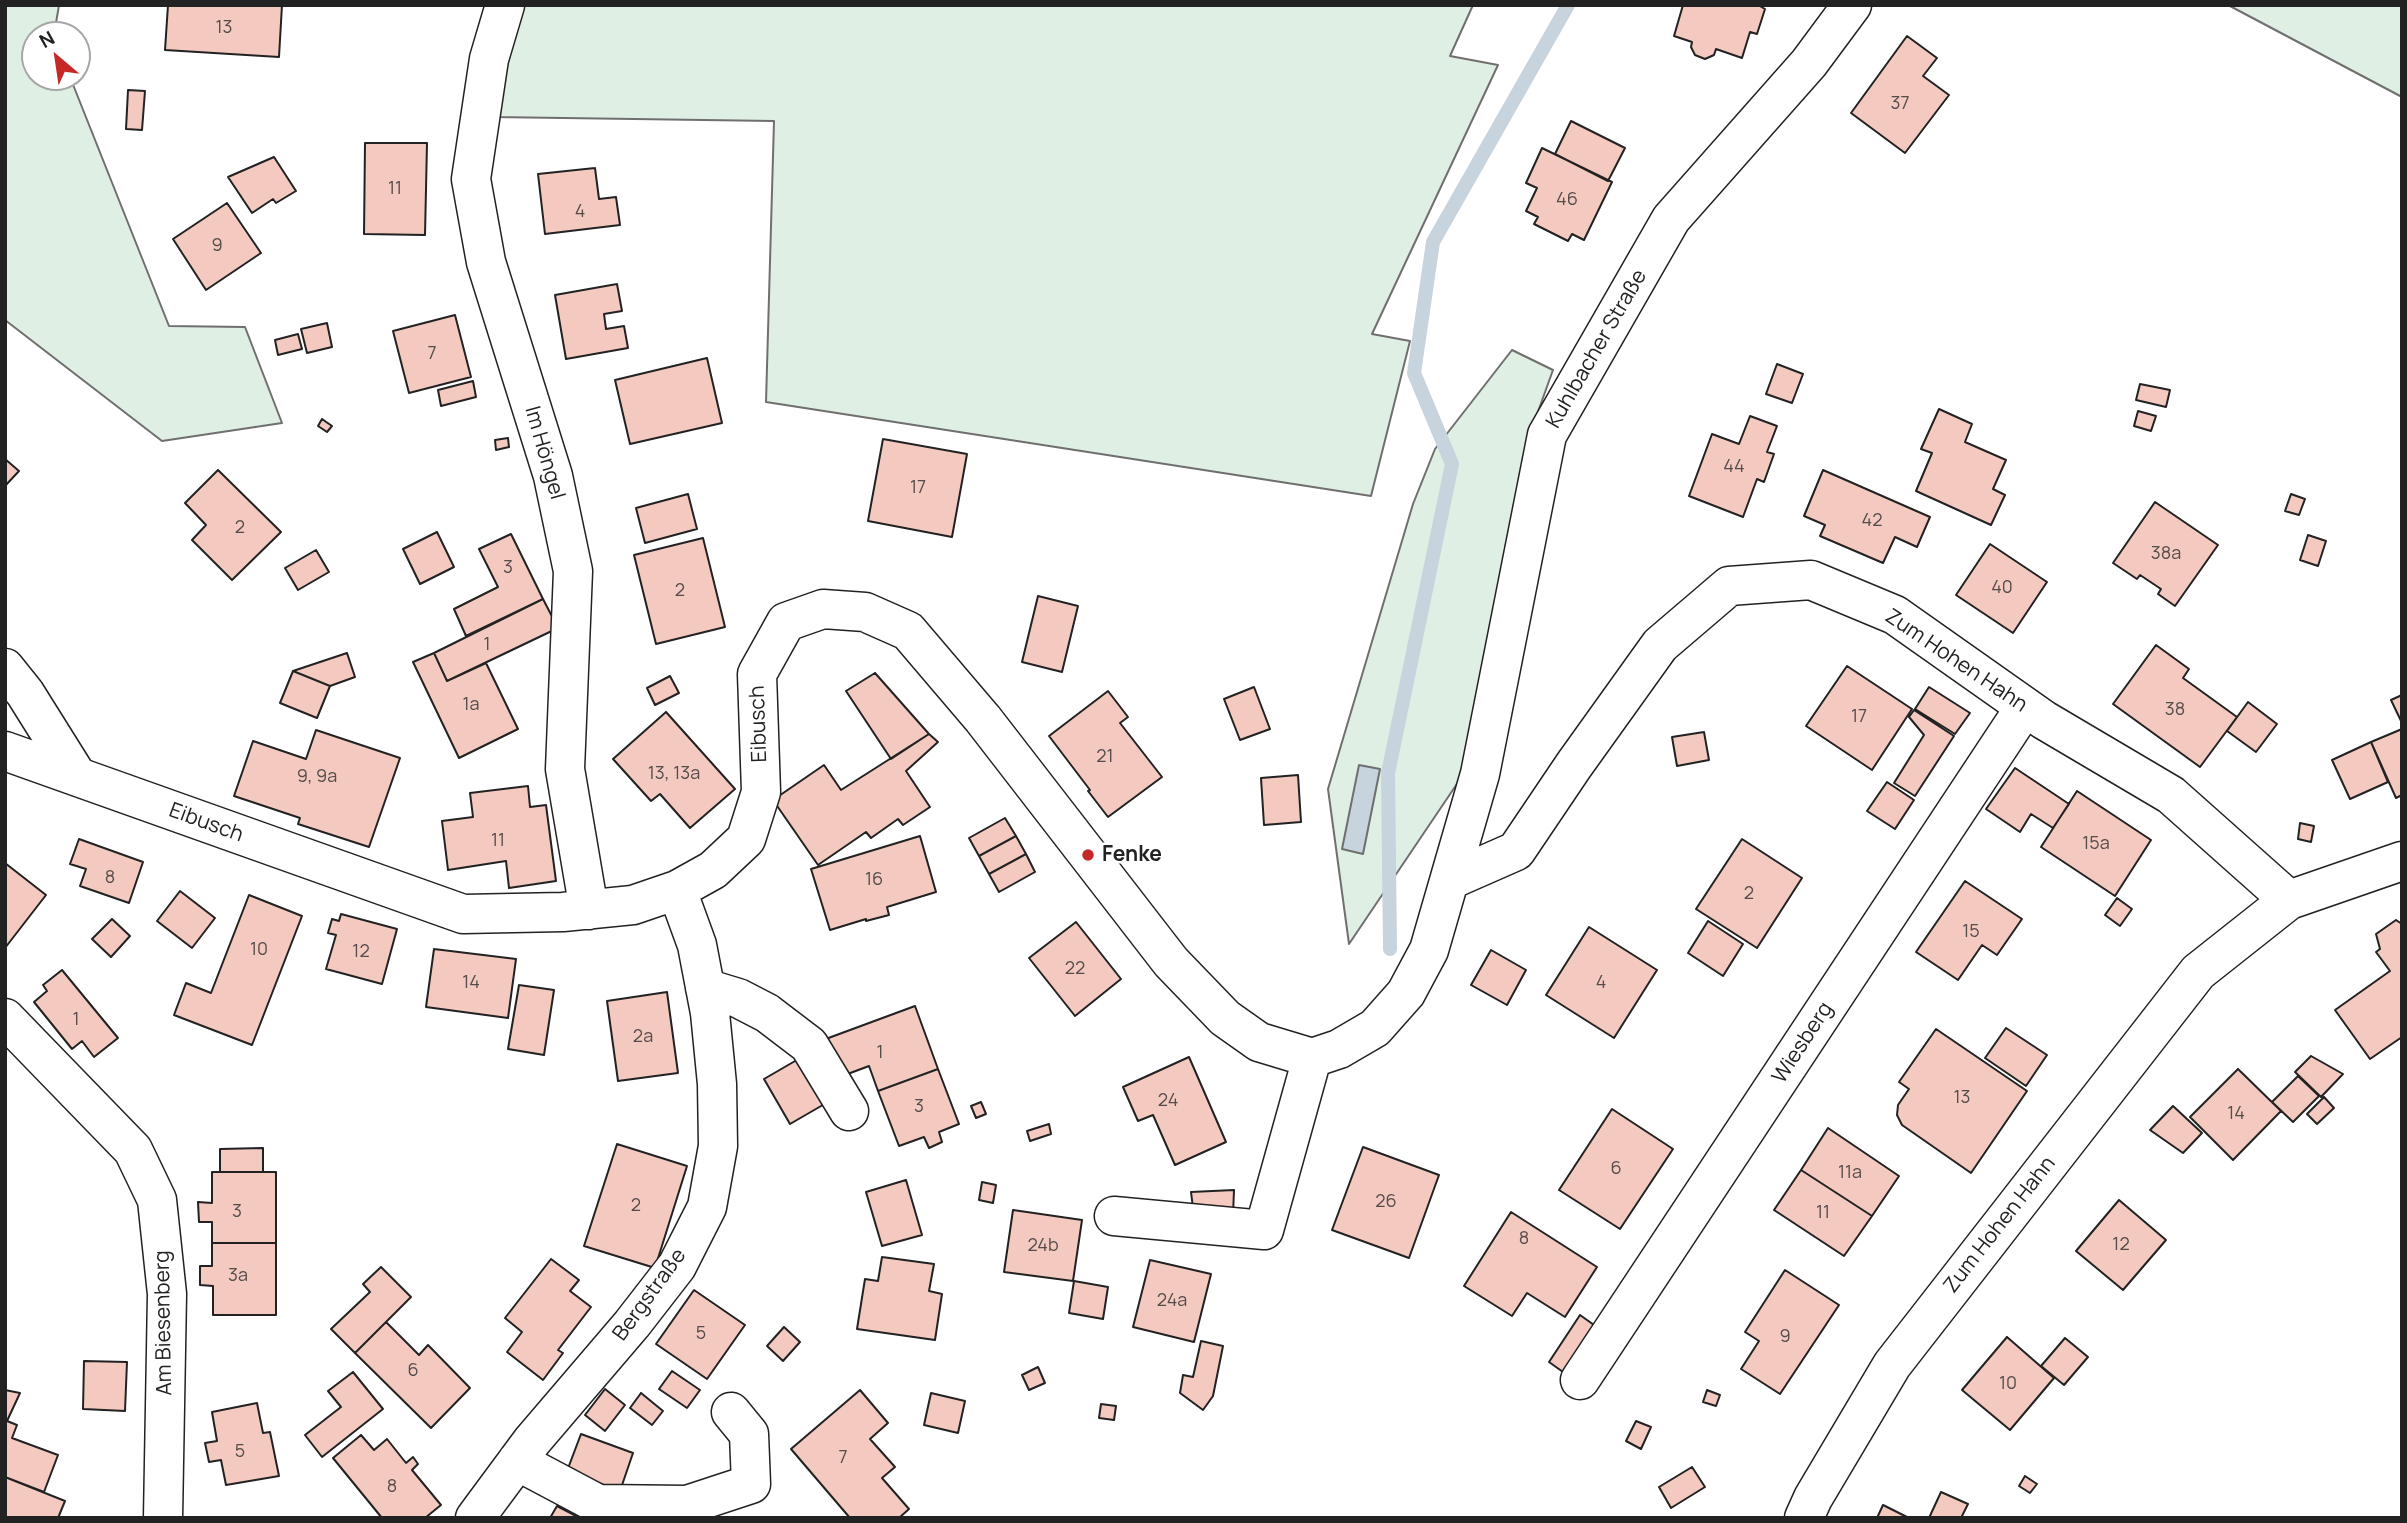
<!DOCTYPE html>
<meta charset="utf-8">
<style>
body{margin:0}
#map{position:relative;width:2407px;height:1523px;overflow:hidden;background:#fff;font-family:Manrope,sans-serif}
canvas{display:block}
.frame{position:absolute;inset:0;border:7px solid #222;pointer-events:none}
.north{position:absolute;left:21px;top:21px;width:70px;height:70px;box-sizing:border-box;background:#fff;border:2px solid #a7a7a7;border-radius:50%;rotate:331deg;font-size:19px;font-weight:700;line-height:28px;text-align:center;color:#222}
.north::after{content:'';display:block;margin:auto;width:24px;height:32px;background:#c62828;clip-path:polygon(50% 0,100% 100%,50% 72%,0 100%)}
</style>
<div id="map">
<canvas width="2407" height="1523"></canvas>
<div class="frame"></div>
<div class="north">N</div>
</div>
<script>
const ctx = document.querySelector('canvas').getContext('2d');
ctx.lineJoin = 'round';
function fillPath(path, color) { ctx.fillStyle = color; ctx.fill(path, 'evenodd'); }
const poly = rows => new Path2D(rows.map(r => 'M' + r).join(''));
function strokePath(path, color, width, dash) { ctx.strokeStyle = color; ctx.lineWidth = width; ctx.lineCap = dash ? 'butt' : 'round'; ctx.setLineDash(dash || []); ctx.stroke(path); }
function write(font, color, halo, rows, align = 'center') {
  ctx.font = font + ' Manrope,sans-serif'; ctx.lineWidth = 5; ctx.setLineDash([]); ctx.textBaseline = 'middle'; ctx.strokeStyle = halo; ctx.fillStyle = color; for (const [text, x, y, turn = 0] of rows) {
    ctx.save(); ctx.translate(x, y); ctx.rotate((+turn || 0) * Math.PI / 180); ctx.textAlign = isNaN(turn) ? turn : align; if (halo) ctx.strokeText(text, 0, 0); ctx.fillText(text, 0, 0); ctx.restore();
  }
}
const green = poly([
 [5,5,59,5,54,35,35,35,35,77,70,77,169,326,245,327,282,423,162,441,5,320,5,5],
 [520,5,1473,5,1450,56,1498,65,1372,334,1410,341,1371,496,766,402,774,121,493,117,520,5],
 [2228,5,2402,5,2402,97,2228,5],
 [1512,350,1553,370,1531,431,1467,769,1349,944,1328,789,1413,504,1435,449,1512,350]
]);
fillPath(green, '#e0efe3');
strokePath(green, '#6f6f6f', 2);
const water = poly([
 [1359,765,1380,769,1363,854,1342,849,1359,765]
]);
fillPath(water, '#c7d3dd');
strokePath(water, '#6f6f6f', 2);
strokePath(poly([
 [1390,949,1388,773,1452,464,1414,373,1433,242,1568,5]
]), '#c7d3dd', 14);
const building = poly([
 [168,5,282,5,279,57,165,50,168,5],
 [1683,5,1758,5,1765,9,1757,34,1750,32,1742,58,1716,49,1714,55,1705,59,1695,55,1691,47,1692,42,1674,36,1683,5],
 [1907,36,1937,58,1923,76,1949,95,1905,153,1851,113,1907,36],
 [128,90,145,91,142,130,126,129,128,90],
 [1571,121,1625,148,1608,181,1555,154,1571,121],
 [365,143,427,143,425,235,364,234,365,143],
 [1542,148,1612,182,1584,240,1572,234,1568,241,1534,224,1538,217,1526,211,1537,188,1526,183,1542,148],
 [274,157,296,191,276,203,273,199,252,213,228,177,274,157],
 [595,168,599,199,616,197,620,225,545,234,538,174,595,168],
 [227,203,261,253,206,290,173,239,227,203],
 [617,284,622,311,604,314,606,329,624,326,628,348,566,359,555,295,617,284],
 [455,315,471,377,409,393,393,331,455,315],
 [327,323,332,347,307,353,301,329,327,323],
 [298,334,302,349,278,355,275,340,298,334],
 [707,358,722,423,630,444,615,380,707,358],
 [1777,364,1803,374,1792,403,1766,394,1777,364],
 [473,381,476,397,441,406,438,390,473,381],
 [2140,384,2170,390,2166,407,2136,400,2140,384],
 [1939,409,1972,424,1965,442,2006,460,1993,489,2005,495,1991,525,1916,491,1932,453,1921,449,1939,409],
 [2138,411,2156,416,2151,431,2134,426,2138,411],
 [1750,416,1777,426,1767,452,1774,454,1764,482,1757,479,1743,517,1689,496,1712,434,1739,444,1750,416],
 [322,419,332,426,327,432,318,426,322,419],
 [508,438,509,447,496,450,495,440,508,438],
 [883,439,967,454,952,537,868,521,883,439],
 [5,459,19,471,5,486,5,459],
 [218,470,281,532,232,580,192,540,206,525,185,503,218,470],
 [1823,470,1930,517,1917,547,1895,537,1883,563,1820,536,1825,525,1804,516,1823,470],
 [688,494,697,529,645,543,636,508,688,494],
 [2291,494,2305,499,2299,515,2285,511,2291,494],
 [2155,502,2218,545,2175,606,2158,594,2161,589,2140,575,2137,579,2113,563,2155,502],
 [437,532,454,567,420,584,403,549,437,532],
 [511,534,543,599,466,636,454,609,498,587,479,549,511,534],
 [2308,535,2326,541,2318,566,2300,560,2308,535],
 [703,538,725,627,656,644,634,555,703,538],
 [1990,544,2047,582,2013,633,1956,595,1990,544],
 [316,550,329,572,298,590,285,568,316,550],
 [1038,596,1078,606,1062,672,1022,662,1038,596],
 [543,599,558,628,447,681,434,653,543,599],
 [2156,645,2189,669,2183,678,2237,717,2200,767,2113,704,2156,645],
 [347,653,355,677,330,686,293,671,347,653],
 [434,653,447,681,486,663,518,729,459,758,413,662,434,653],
 [1847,666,1912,709,1872,770,1806,726,1847,666],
 [293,671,330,686,317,718,280,703,293,671],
 [875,673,929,734,891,759,846,691,875,673],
 [670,676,679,693,655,705,647,688,670,676],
 [1254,687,1270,729,1240,740,1224,699,1254,687],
 [1929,687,1970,713,1955,734,1915,709,1929,687],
 [1108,691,1128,717,1120,723,1162,777,1108,817,1088,791,1090,790,1049,736,1108,691],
 [2402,695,2402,723,2391,700,2402,695],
 [2248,702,2277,724,2256,752,2227,731,2248,702],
 [1914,710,1954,736,1915,796,1894,783,1924,735,1909,717,1914,710],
 [666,712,735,789,690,828,660,794,651,801,613,759,666,712],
 [2402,729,2402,795,2396,798,2371,742,2402,729],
 [316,730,400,758,369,847,298,824,300,818,234,796,253,741,306,759,316,730],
 [1704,732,1709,760,1677,766,1672,737,1704,732],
 [929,734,938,742,906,771,930,807,903,825,898,819,871,838,866,832,818,865,773,800,824,765,841,790,929,734],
 [2371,742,2388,782,2350,799,2332,760,2371,742],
 [2015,768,2069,804,2053,828,2031,814,2020,832,1986,809,2015,768],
 [1298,775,1301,822,1264,825,1261,778,1298,775],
 [1887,782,1914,800,1895,829,1867,811,1887,782],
 [528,786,530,807,546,805,556,881,509,888,506,861,448,870,442,821,473,817,470,793,528,786],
 [2077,791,2151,840,2115,896,2041,847,2077,791],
 [1005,818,1016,836,979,856,969,838,1005,818],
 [2300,823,2314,826,2311,842,2298,839,2300,823],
 [920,836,936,892,887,907,889,915,866,921,866,919,830,930,811,869,920,836],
 [1016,836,1026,854,989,874,979,856,1016,836],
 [79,839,143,862,129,903,80,886,86,869,70,864,79,839],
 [1742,839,1802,878,1757,948,1696,909,1742,839],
 [1026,854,1035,872,999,892,989,874,1026,854],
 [5,863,46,895,5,948,5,863],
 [1965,881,2022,919,1997,955,1982,945,1958,980,1916,952,1965,881],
 [180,891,215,918,192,948,157,921,180,891],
 [249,895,302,916,252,1045,174,1015,186,983,211,993,249,895],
 [2117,898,2132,909,2120,926,2105,915,2117,898],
 [341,914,397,929,382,984,326,969,336,935,328,933,332,919,339,921,341,914],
 [112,919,130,936,111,957,92,939,112,919],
 [2396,920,2402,924,2402,1037,2370,1059,2335,1010,2390,971,2376,952,2380,949,2376,934,2396,920],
 [1708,921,1743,944,1723,976,1688,953,1708,921],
 [1076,922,1121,979,1075,1016,1029,958,1076,922],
 [1589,927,1657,970,1614,1038,1546,995,1589,927],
 [434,949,516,959,508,1018,426,1007,434,949],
 [1491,950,1526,970,1507,1005,1471,985,1491,950],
 [62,970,118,1038,94,1057,82,1041,72,1049,34,1002,47,991,43,985,62,970],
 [519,985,554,990,544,1055,508,1049,519,985],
 [667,992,678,1073,618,1081,607,1001,667,992],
 [915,1006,938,1069,878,1091,869,1066,837,1078,823,1040,915,1006],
 [2006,1028,2047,1055,2026,1086,1985,1058,2006,1028],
 [1936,1029,2027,1091,1971,1173,1902,1125,1897,1115,1898,1105,1909,1089,1899,1082,1936,1029],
 [2311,1056,2343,1074,2321,1097,2295,1072,2311,1056],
 [802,1057,828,1102,790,1124,764,1079,802,1057],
 [1189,1057,1226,1142,1175,1165,1153,1115,1138,1121,1123,1087,1189,1057],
 [938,1069,959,1124,939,1132,942,1142,929,1148,924,1137,899,1146,878,1091,938,1069],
 [2238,1069,2281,1111,2233,1160,2190,1117,2238,1069],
 [2298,1076,2319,1096,2293,1122,2272,1102,2298,1076],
 [2324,1097,2334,1108,2317,1124,2307,1114,2324,1097],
 [981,1102,986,1114,976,1118,971,1106,981,1102],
 [2173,1106,2202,1133,2183,1153,2150,1130,2173,1106],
 [1612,1109,1673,1149,1620,1229,1559,1190,1612,1109],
 [1049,1124,1051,1134,1030,1141,1027,1131,1049,1124],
 [1828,1128,1899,1176,1872,1216,1801,1170,1828,1128],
 [617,1144,687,1166,655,1268,584,1246,617,1144],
 [1363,1147,1439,1175,1409,1258,1332,1230,1363,1147],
 [263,1148,263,1172,220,1172,220,1149,263,1148],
 [1801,1170,1872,1216,1844,1256,1774,1210,1801,1170],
 [212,1172,276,1172,276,1243,212,1243,212,1222,199,1222,198,1202,212,1203,212,1172],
 [906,1180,922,1235,882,1246,866,1192,906,1180],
 [982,1182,996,1185,993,1203,979,1200,982,1182],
 [1234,1190,1233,1215,1193,1208,1191,1192,1234,1190],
 [2119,1200,2166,1240,2123,1290,2076,1251,2119,1200],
 [1013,1210,1082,1220,1073,1281,1004,1272,1013,1210],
 [1511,1212,1597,1267,1565,1317,1527,1293,1512,1316,1464,1286,1511,1212],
 [212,1243,276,1243,276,1315,213,1315,213,1286,200,1285,200,1266,212,1266,212,1243],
 [882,1257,934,1264,929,1291,942,1294,935,1340,857,1329,865,1279,878,1281,882,1257],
 [551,1259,579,1280,570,1291,591,1307,558,1350,563,1353,543,1380,507,1352,522,1332,505,1318,551,1259],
 [1150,1260,1211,1274,1194,1342,1133,1327,1150,1260],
 [381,1267,411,1297,355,1353,331,1329,370,1292,363,1284,381,1267],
 [1785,1270,1839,1305,1780,1394,1741,1369,1759,1341,1745,1332,1785,1270],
 [1074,1281,1108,1287,1103,1319,1069,1313,1074,1281],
 [694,1290,745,1325,707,1379,656,1344,694,1290],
 [1580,1315,1601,1330,1570,1377,1549,1362,1580,1315],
 [386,1322,419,1355,428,1345,470,1388,431,1428,355,1353,386,1322],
 [784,1327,800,1342,783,1361,767,1346,784,1327],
 [2007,1337,2054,1378,2010,1430,1962,1390,2007,1337],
 [2065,1338,2088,1357,2064,1385,2041,1366,2065,1338],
 [1201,1341,1223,1346,1213,1396,1203,1410,1180,1393,1183,1375,1193,1377,1201,1341],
 [84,1361,127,1362,125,1411,83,1409,84,1361],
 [1038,1367,1045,1383,1029,1390,1022,1375,1038,1367],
 [672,1371,700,1390,687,1408,659,1389,672,1371],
 [353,1372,383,1409,322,1457,305,1435,341,1407,328,1391,353,1372],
 [605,1389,625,1405,605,1431,585,1415,605,1389],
 [5,1390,20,1393,7,1421,17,1425,12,1438,58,1455,44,1492,5,1477,5,1390],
 [860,1390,888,1423,870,1439,895,1467,882,1478,909,1509,899,1518,850,1518,791,1449,860,1390],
 [1707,1390,1720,1395,1716,1406,1703,1402,1707,1390],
 [641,1393,663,1411,652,1425,630,1408,641,1393],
 [931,1393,965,1401,958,1433,924,1425,931,1393],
 [257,1403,263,1433,270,1432,279,1476,226,1485,221,1460,209,1462,205,1443,217,1441,212,1412,257,1403],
 [1101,1404,1116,1406,1114,1420,1099,1418,1101,1404],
 [1636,1421,1651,1427,1641,1449,1626,1441,1636,1421],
 [581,1434,633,1453,620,1491,567,1471,581,1434],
 [361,1435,374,1450,387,1439,406,1463,413,1457,418,1464,412,1470,441,1505,425,1518,382,1518,333,1458,361,1435],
 [1692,1467,1705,1487,1671,1508,1659,1487,1692,1467],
 [2025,1476,2037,1484,2030,1493,2019,1486,2025,1476],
 [5,1477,65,1501,58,1518,5,1518,5,1477],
 [1941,1492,1968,1504,1961,1518,1929,1518,1941,1492],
 [1883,1505,1909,1518,1877,1518,1883,1505],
 [557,1506,580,1518,550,1518,557,1506]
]);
fillPath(building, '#f3c9c0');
strokePath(building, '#222', 2);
const minor = poly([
 [505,5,489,59,471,179,486,262,553,476,573,571,565,769,589,910],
 [5,668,25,693,77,776],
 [5,751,463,914,563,912,633,905,677,890,713,870,746,839,761,792,757,674,786,622,823,609,865,612,908,631,983,719,1171,962,1225,1018,1259,1042,1312,1058,1339,1049,1375,1028,1406,993,1429,950,1480,774,1547,435,1671,219,1809,63,1852,5],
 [1450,880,1516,851,1574,765,1660,645,1729,586,1811,580,1895,615,2044,720,2171,795,2289,900],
 [705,988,738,998,767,1013,809,1045,849,1111],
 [5,1018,133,1150,157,1200,167,1294,163,1518],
 [1114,1216,1264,1230,1312,1058],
 [1580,1380,2025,707],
 [517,1461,598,1504,687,1505,751,1484,749,1434,731,1412],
 [475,1518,532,1441,632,1324,677,1266,707,1207,718,1146,717,1084,710,1013,697,945,677,890],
 [1804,1518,1813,1498,1892,1365,2198,972,2289,900,2402,861]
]);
strokePath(minor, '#222', 41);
strokePath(minor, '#fff', 38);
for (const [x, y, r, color] of [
 [1088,855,7,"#c62828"]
]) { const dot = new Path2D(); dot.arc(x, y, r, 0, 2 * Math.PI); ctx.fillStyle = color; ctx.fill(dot); strokePath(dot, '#fff', 2.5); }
write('18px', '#564c4a', null, [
 ["13",224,28],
 ["37",1900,104],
 ["11",395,189],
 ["46",1567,200],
 ["4",580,212],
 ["9",217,246],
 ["7",432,354],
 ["44",1734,467],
 ["17",918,488],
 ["42",1872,521],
 ["2",240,528],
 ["38a",2166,554],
 ["3",508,568],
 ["40",2002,588],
 ["2",680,591],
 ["1",487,645],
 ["1a",471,705],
 ["38",2175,710],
 ["17",1859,717],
 ["21",1105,757],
 ["13, 13a",674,774],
 ["9, 9a",317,777],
 ["11",498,841],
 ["15a",2096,844],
 ["8",110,878],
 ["16",874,880],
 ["2",1749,894],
 ["15",1971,932],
 ["10",259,950],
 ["12",361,952],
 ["22",1075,969],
 ["14",471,983],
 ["4",1601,983],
 ["1",76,1020],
 ["2a",643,1037],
 ["1",880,1053],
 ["13",1962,1098],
 ["24",1168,1101],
 ["3",919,1107],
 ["14",2236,1114],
 ["6",1616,1169],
 ["11a",1850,1173],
 ["26",1386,1202],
 ["2",636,1206],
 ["3",237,1212],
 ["11",1823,1213],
 ["8",1524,1239],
 ["12",2121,1245],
 ["24b",1043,1246],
 ["3a",238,1276],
 ["24a",1172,1301],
 ["5",701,1334],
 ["9",1785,1337],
 ["6",413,1371],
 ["10",2008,1384],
 ["5",240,1452],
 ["7",843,1458],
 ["8",392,1487]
]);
write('21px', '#222', '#fff', [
 ["Kuhlbacher Straße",1597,349,-60],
 ["Im Höngel",544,453,74],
 ["Zum Hohen Hahn",1956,661,34],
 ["Eibusch",759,724,-92],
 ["Eibusch",206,823,20],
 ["Wiesberg",1803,1043,-57],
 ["Zum Hohen Hahn",2000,1225,-52],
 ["Bergstraße",650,1295,-54],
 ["Am Biesenberg",164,1323,-91]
]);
write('bold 21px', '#222', '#fff', [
 ["Fenke",1102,855]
], 'left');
</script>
